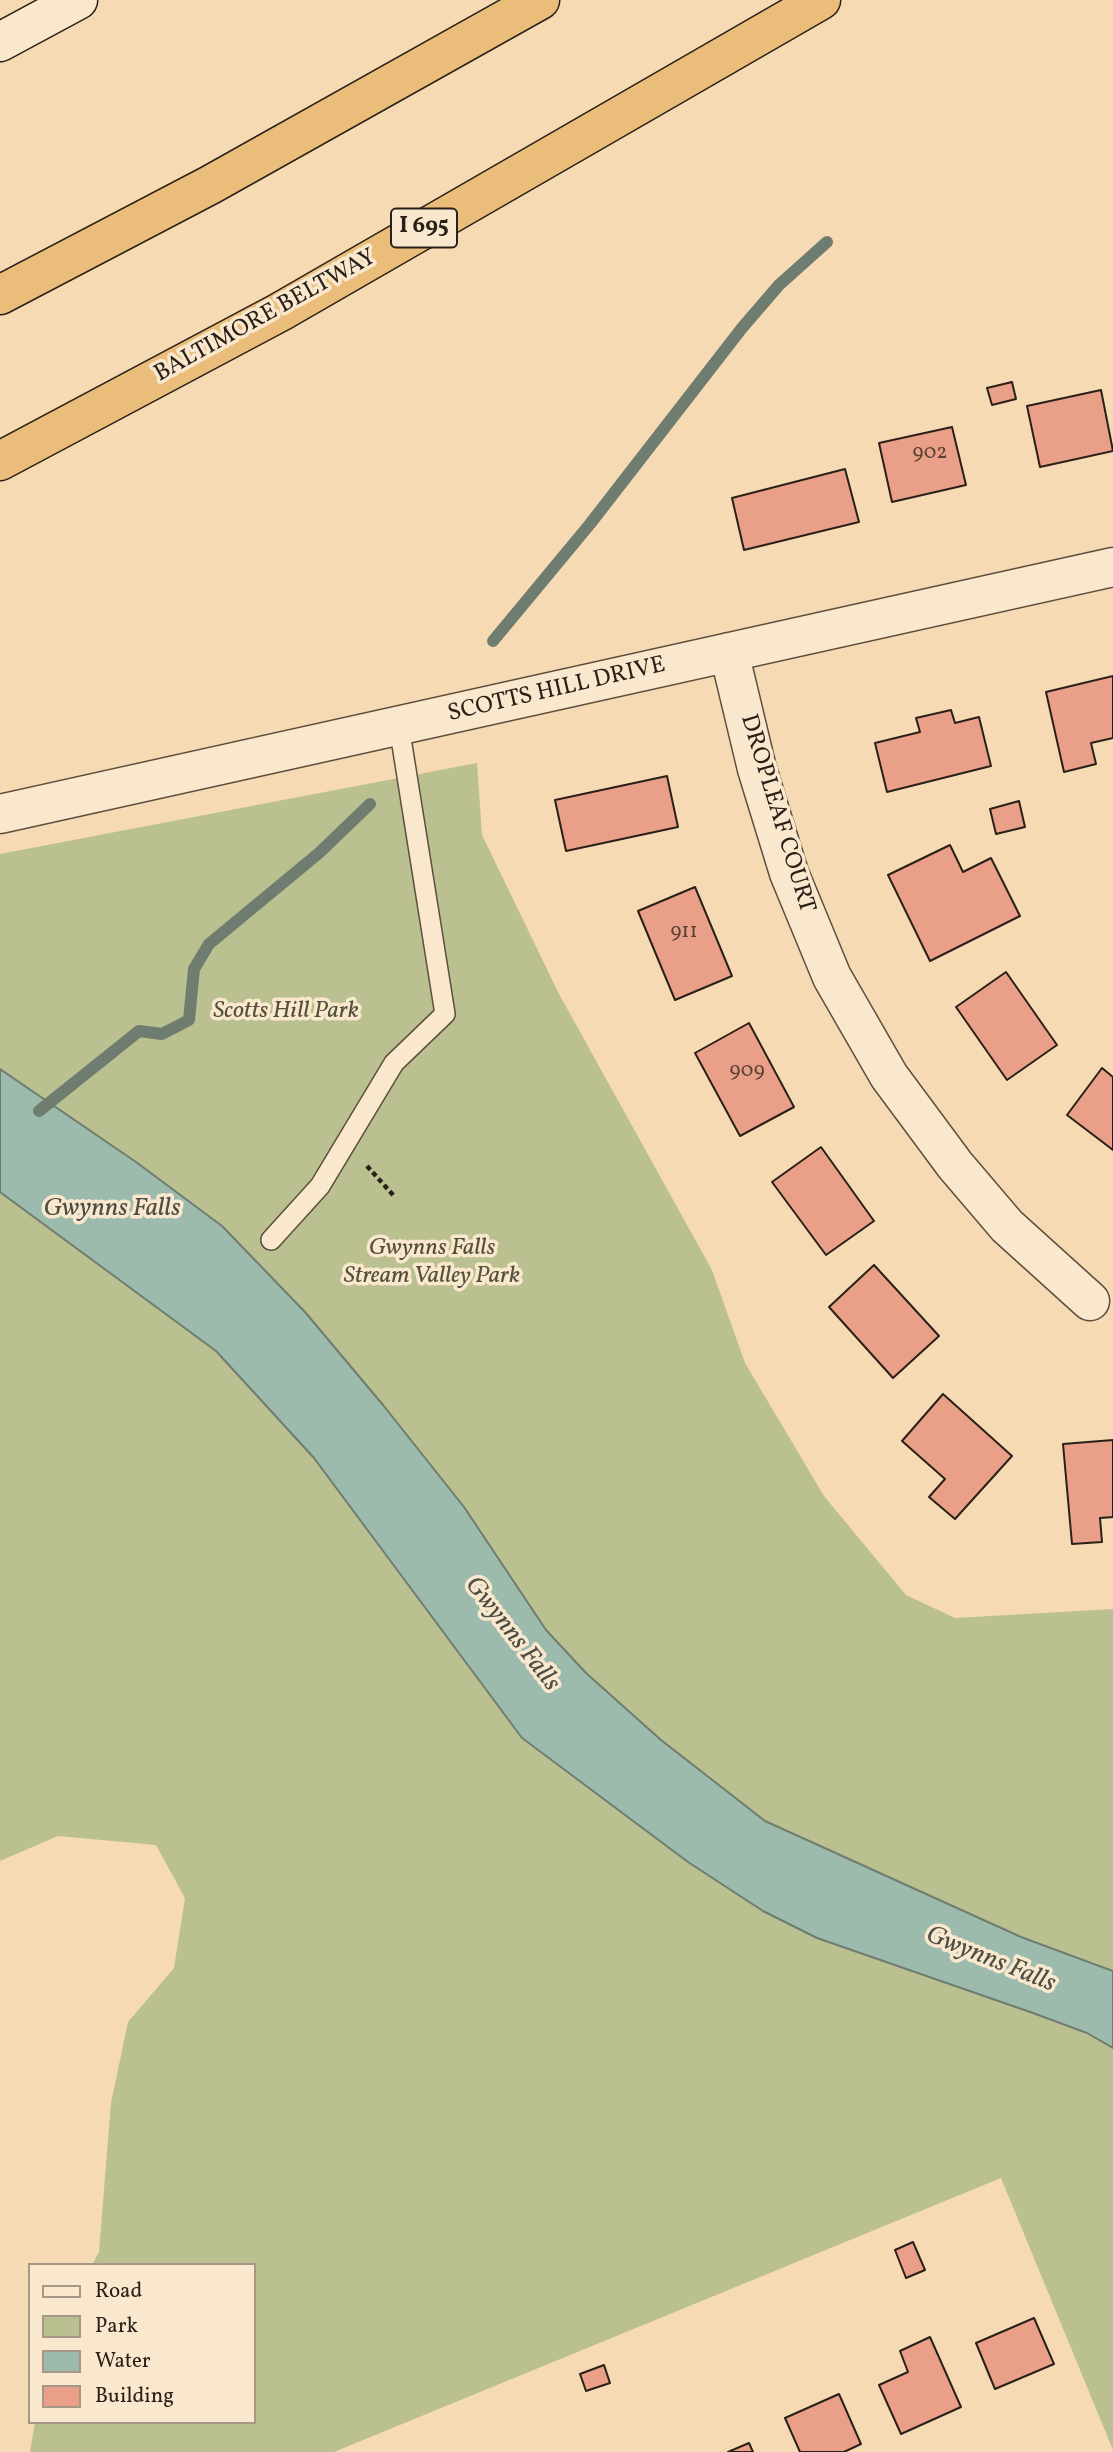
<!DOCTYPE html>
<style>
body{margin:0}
#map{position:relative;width:1113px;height:2452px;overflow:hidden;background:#f6dab3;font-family:Vollkorn,serif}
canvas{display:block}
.legend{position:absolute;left:28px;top:2263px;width:228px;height:161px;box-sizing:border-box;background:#f9e7ce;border:2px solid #a69885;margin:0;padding:9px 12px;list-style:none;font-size:21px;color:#292117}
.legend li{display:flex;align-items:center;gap:14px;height:35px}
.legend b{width:35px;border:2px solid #a69885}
</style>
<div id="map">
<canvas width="1113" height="2452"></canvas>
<ul class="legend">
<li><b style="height:9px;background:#f9e7ce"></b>Road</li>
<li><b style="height:19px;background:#bac08f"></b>Park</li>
<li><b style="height:19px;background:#9dbbac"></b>Water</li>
<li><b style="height:19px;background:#eaa088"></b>Building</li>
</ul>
</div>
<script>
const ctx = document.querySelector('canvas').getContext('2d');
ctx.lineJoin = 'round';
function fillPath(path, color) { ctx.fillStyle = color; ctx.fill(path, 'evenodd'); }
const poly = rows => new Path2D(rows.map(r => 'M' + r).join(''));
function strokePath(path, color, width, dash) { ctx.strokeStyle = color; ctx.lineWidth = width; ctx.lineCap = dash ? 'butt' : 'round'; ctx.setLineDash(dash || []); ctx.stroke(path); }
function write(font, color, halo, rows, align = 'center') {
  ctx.font = font + ' Vollkorn,serif'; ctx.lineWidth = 7; ctx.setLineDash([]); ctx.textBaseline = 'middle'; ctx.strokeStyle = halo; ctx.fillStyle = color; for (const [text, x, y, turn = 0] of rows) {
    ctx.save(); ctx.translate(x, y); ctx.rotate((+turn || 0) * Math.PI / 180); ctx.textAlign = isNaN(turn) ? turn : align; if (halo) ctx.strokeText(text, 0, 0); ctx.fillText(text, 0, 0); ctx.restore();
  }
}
fillPath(poly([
 [477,763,482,835,559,994,712,1270,745,1363,824,1496,906,1595,955,1618,1113,1609,1113,2011,682,1801,136,1162,0,1069,0,854],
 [0,1192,216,1351,314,1458,522,1739,688,1862,763,1911,817,1938,1033,2013,1087,2033,1113,2048,1113,2450,1001,2178,334,2452,30,2452,35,2422,254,2422,254,2265,92,2265,99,2252,111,2103,128,2022,174,1968,185,1898,156,1845,58,1836,0,1861]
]), '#bac08f');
const water = poly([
 [0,1069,136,1162,222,1226,305,1312,383,1405,464,1507,546,1630,586,1673,661,1740,765,1821,1021,1937,1113,1971,1113,2048,1087,2033,1033,2013,817,1938,763,1911,688,1862,522,1738,314,1458,216,1351,0,1192,0,1069]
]);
fillPath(water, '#9dbbac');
strokePath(water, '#6f7d70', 2);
strokePath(poly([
 [493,641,590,524,742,328,779,285,827,242],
 [39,1111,139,1031,162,1034,189,1020,194,969,209,944,319,853,370,804]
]), '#6f7d70', 12);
const building = poly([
 [1012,382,1016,399,992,405,987,388,1012,382],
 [1101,390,1113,451,1040,467,1027,406,1101,390],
 [952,427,966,485,892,502,879,443,952,427],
 [845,469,859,522,744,550,732,498,845,469],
 [1113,676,1113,738,1091,743,1096,764,1064,772,1046,692,1113,676],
 [951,710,955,723,979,717,991,766,887,792,875,743,920,732,916,718,951,710],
 [667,776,678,827,566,851,555,800,667,776],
 [1019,801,1025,827,996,834,990,809,1019,801],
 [950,845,963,872,991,858,1020,916,930,961,888,875,950,845],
 [695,887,732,976,675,1000,638,911,695,887],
 [1006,972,1057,1045,1007,1080,956,1007,1006,972],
 [749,1023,794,1107,740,1136,695,1053,749,1023],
 [1102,1068,1113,1077,1113,1150,1067,1115,1102,1068],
 [821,1147,874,1221,826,1255,772,1182,821,1147],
 [874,1265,939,1336,893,1378,829,1307,874,1265],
 [943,1394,1012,1456,955,1519,929,1497,945,1479,902,1441,943,1394],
 [1113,1440,1113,1517,1100,1518,1102,1542,1072,1544,1063,1444,1113,1440],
 [913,2242,925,2270,906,2278,895,2250,913,2242],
 [1034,2318,1054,2364,995,2389,976,2343,1034,2318],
 [930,2337,961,2407,901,2434,879,2385,908,2372,900,2351,930,2337],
 [604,2365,610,2383,586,2391,580,2374,604,2365],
 [839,2394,861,2444,844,2452,800,2452,785,2418,839,2394],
 [749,2443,753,2452,728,2452,749,2443]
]);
fillPath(building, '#eaa088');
strokePath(building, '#292117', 2);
const service = poly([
 [271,1240,320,1186,394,1063,445,1014,399,726]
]);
const minor = poly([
 [729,652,757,769,789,873,832,977,889,1076,955,1165,1007,1226,1090,1301],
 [0,814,1113,567]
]);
const secondary = poly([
 [0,42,78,0]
]);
const motorway = poly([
 [0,295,210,185,540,0],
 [0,461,280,312,821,0]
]);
strokePath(service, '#5c4f3e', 22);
strokePath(minor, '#5c4f3e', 41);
strokePath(secondary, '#292117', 41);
strokePath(motorway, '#292117', 41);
strokePath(poly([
 [367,1166,394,1196]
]), '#292117', 4.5, [5, 3.5]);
strokePath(service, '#f9e7ce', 19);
strokePath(minor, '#f9e7ce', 38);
strokePath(secondary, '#f9e7ce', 38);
strokePath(motorway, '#ebbd7a', 38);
write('21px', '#594133', null, [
 ["902",930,454],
 ["911",684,933],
 ["909",747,1072]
]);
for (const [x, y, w] of [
 [424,228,66]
]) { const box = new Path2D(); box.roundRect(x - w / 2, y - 19.5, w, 39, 5); ctx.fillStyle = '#f9e7ce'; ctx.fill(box); strokePath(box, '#292117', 2); }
write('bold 23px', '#292117', null, [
 ["I 695",424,228]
]);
write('24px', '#292117', '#f9e7ce', [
 ["BALTIMORE BELTWAY",266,317,-29],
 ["SCOTTS HILL DRIVE",557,691,-13],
 ["DROPLEAF COURT",776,814,73]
]);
write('italic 24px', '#54513b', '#f9e7ce', [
 ["Scotts Hill Park",286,1013],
 ["Gwynns Falls",432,1250],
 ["Stream Valley Park",432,1278]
]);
write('italic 26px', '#4c4f44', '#f9e7ce', [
 ["Gwynns Falls",112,1210],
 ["Gwynns Falls",511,1635,52],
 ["Gwynns Falls",990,1961,22]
]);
</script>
